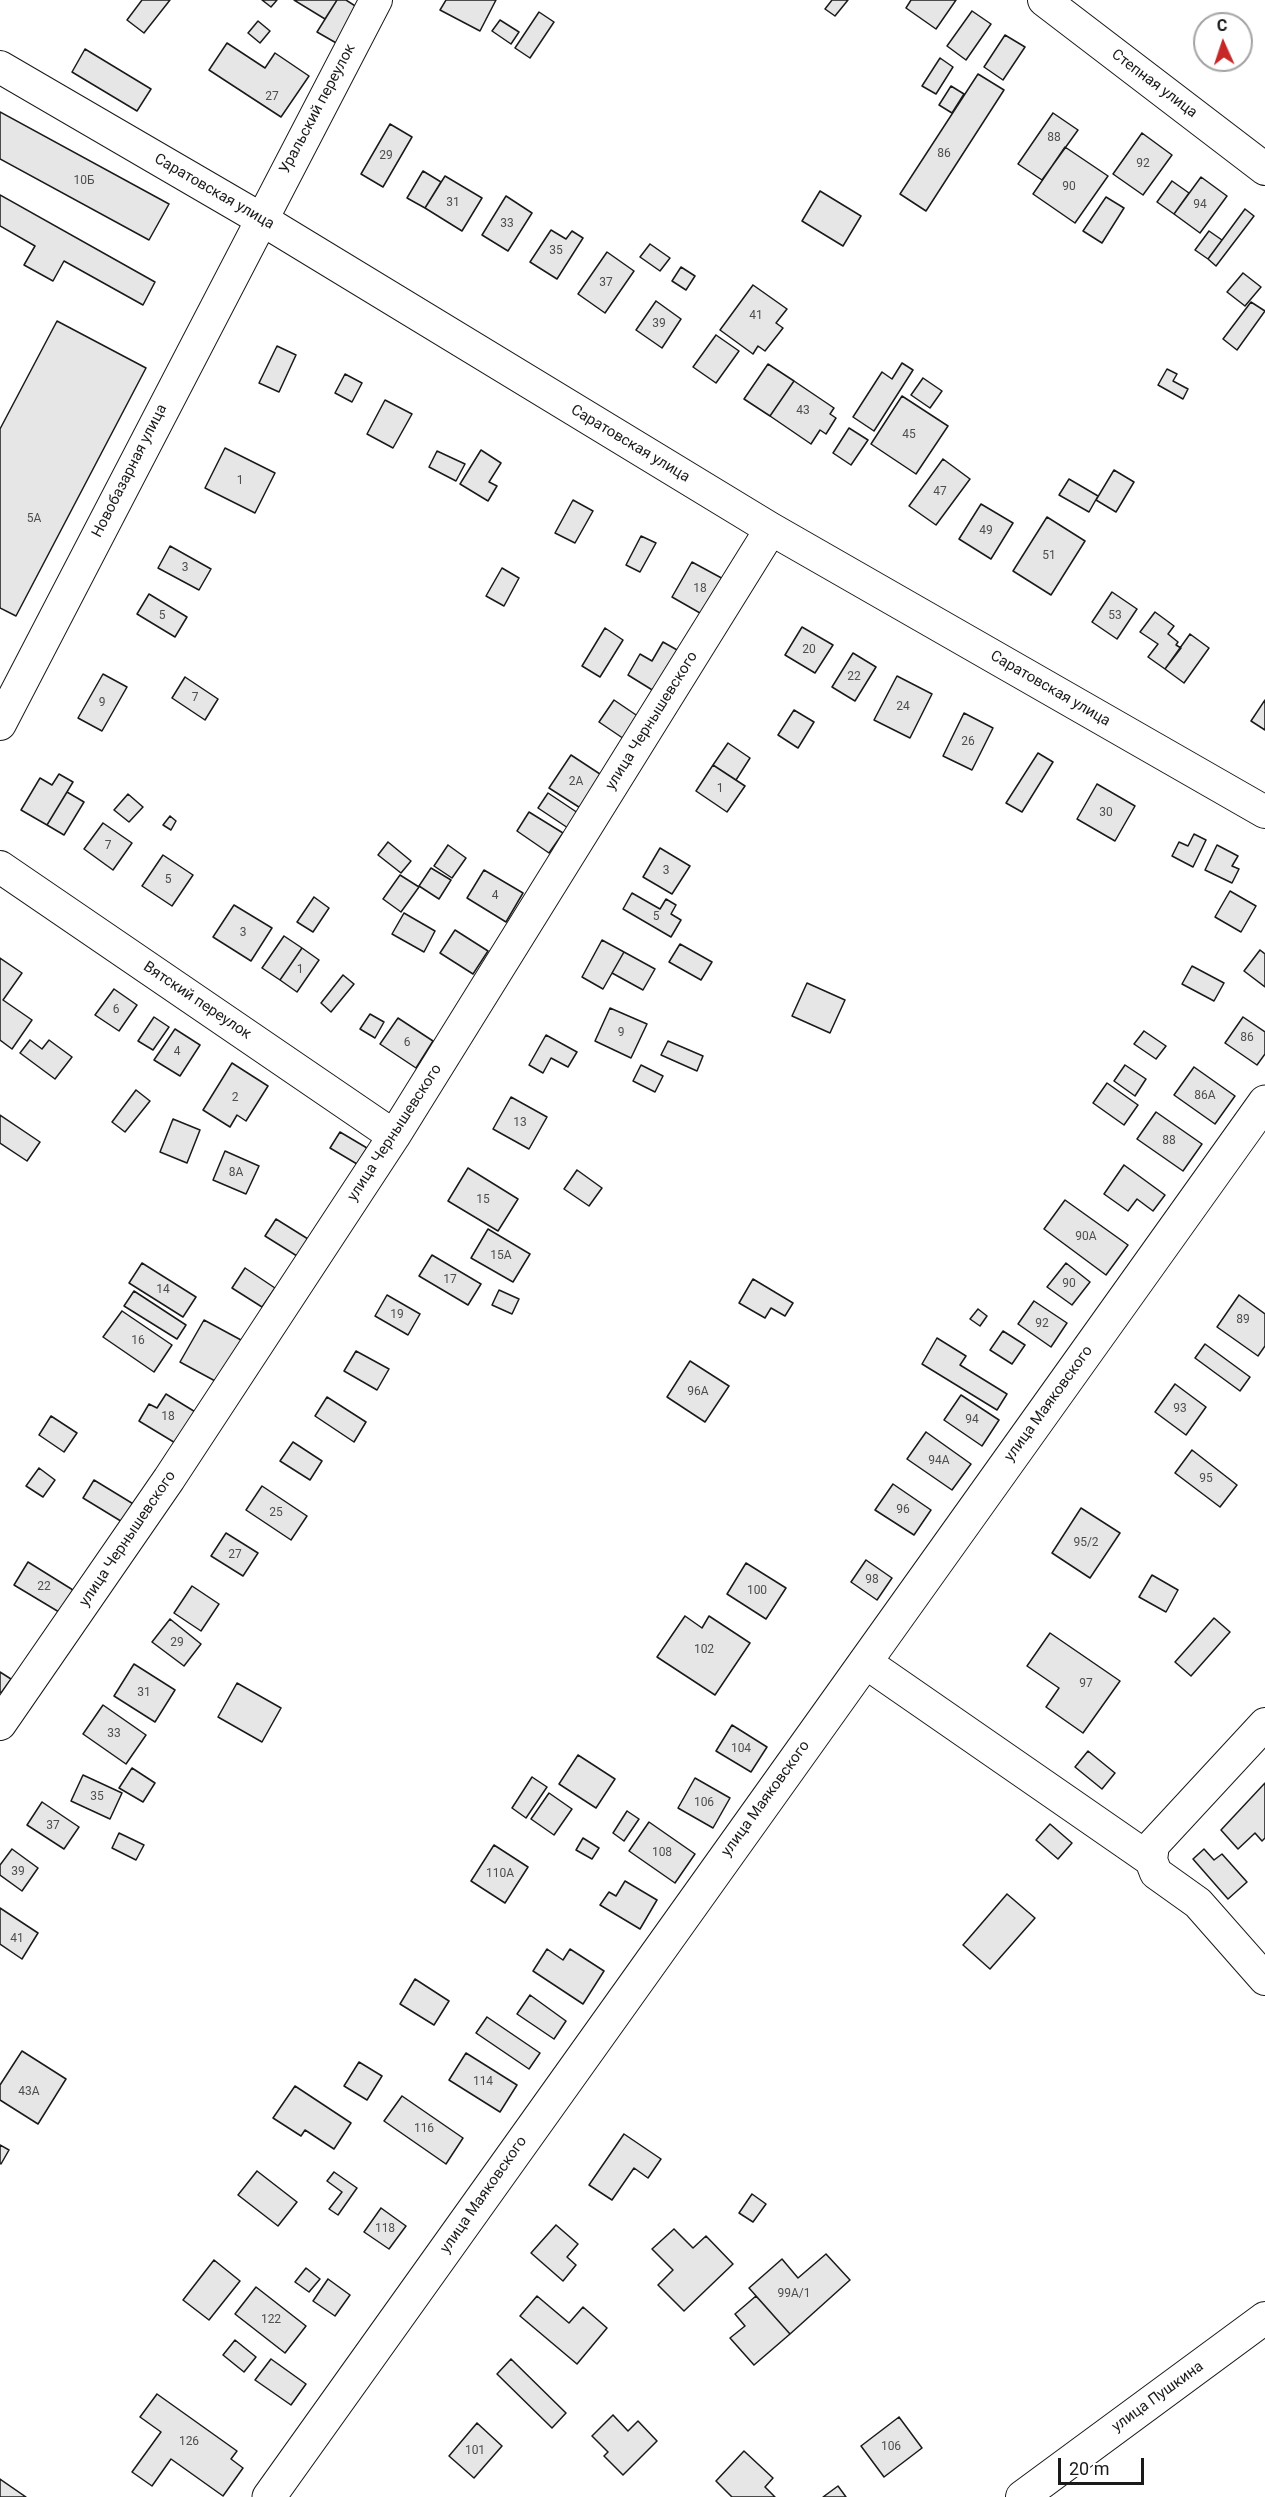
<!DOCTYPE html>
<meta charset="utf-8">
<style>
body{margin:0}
#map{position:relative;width:1265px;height:2497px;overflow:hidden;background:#fff;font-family:Roboto,sans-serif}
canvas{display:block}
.north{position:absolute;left:1193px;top:12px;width:60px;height:60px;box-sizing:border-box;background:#fff;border:2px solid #a3a3a3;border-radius:50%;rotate:357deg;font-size:16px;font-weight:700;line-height:24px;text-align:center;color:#1a1a1a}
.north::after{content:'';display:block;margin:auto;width:21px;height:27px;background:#c62828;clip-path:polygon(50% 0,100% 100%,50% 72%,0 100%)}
.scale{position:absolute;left:1058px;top:2458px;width:86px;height:27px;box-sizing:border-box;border:3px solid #1a1a1a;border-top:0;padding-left:8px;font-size:18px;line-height:21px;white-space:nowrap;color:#1a1a1a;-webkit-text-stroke:4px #fff;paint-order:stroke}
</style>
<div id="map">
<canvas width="1265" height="2497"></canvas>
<div class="north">С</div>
<div class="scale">20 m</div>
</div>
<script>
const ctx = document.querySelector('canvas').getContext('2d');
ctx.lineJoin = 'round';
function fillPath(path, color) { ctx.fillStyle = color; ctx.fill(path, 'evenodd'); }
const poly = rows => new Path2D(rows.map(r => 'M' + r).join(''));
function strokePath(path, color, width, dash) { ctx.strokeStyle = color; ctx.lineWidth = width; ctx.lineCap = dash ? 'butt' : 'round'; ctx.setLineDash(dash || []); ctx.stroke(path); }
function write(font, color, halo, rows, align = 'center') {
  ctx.font = font + ' Roboto,sans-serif'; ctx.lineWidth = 4.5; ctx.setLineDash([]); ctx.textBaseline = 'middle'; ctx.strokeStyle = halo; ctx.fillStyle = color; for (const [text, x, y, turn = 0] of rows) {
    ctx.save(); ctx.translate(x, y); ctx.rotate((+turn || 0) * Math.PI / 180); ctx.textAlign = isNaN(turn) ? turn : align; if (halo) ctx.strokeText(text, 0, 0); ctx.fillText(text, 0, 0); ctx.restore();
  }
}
const building = poly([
 [142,0,170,0,144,33,127,20,142,0],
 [262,0,277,0,271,7,262,0],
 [294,0,337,0,325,19,294,0],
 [337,0,346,0,360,9,338,44,317,32,337,0],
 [446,0,496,0,480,31,440,10,446,0],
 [832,0,848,0,835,16,825,9,832,0],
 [911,0,956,0,936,29,906,8,911,0],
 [972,11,991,24,966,60,947,46,972,11],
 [539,12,554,22,530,58,515,48,539,12],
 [500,20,519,32,511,44,492,31,500,20],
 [258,21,270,31,260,43,248,33,258,21],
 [1005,35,1025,47,1003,80,984,67,1005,35],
 [227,43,265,68,275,53,309,76,281,117,209,70,227,43],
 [85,49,151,89,137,111,72,72,85,49],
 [940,58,953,67,936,94,922,86,940,58],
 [978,74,1004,90,926,211,900,194,978,74],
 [951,86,964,94,952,113,939,105,951,86],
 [0,112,169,204,149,240,0,159,0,112],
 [1053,113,1078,130,1042,180,1018,164,1053,113],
 [390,124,412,137,383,187,361,174,390,124],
 [1142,133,1172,155,1143,195,1113,174,1142,133],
 [1065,147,1108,176,1075,223,1033,194,1065,147],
 [423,171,441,182,425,208,407,198,423,171],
 [445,176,482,198,462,231,425,208,445,176],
 [1201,177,1227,196,1200,233,1174,214,1201,177],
 [1172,181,1189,193,1174,214,1157,202,1172,181],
 [820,191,861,216,843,246,802,221,820,191],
 [0,195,155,282,143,305,64,261,53,281,24,265,35,246,0,226,0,195],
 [506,196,532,213,508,251,482,235,506,196],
 [1106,197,1124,208,1102,243,1083,231,1106,197],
 [1245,209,1254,216,1216,266,1208,259,1245,209],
 [551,230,566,239,572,231,583,238,557,279,530,262,551,230],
 [1209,231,1222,240,1208,259,1195,250,1209,231],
 [650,244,670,258,660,271,640,257,650,244],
 [607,252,634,271,605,313,578,294,607,252],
 [681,267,695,276,686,290,672,281,681,267],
 [1243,273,1261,287,1245,306,1227,292,1243,273],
 [753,285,787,309,776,323,783,328,765,351,758,346,753,354,720,330,753,285],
 [656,301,681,319,662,348,636,330,656,301],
 [1251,302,1265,311,1237,350,1223,339,1251,302],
 [57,321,146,368,16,616,0,608,0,429,57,321],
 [716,335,739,351,716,383,693,367,716,335],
 [277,346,296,355,279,392,259,383,277,346],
 [902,363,913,370,874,431,853,417,882,372,892,379,902,363],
 [768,364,794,381,770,416,744,399,768,364],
 [1167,369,1177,374,1173,381,1188,389,1183,399,1158,385,1167,369],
 [345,374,362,383,352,402,335,393,345,374],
 [923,378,942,391,930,408,911,395,923,378],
 [794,381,834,408,830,414,836,418,826,434,820,430,811,444,770,416,794,381],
 [902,396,948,426,916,474,871,444,902,396],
 [385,400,412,414,393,448,367,434,385,400],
 [849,428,868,440,851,465,833,453,849,428],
 [225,448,275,473,255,513,205,488,225,448],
 [481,450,501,463,489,482,497,486,488,501,460,484,481,450],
 [437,451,465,464,456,481,429,467,437,451],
 [943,459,970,479,936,525,909,506,943,459],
 [1114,470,1134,482,1116,512,1096,500,1114,470],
 [1069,479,1098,496,1089,512,1059,495,1069,479],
 [573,500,593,511,575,543,555,533,573,500],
 [981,504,1013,523,991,559,959,539,981,504],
 [1047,517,1085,541,1051,595,1013,571,1047,517],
 [641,536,656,543,640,572,626,565,641,536],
 [170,546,211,569,199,590,158,568,170,546],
 [692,562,727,581,707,617,672,597,692,562],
 [502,568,519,578,504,606,486,596,502,568],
 [1112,592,1137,609,1117,639,1092,622,1112,592],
 [149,594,187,617,175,637,137,614,149,594],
 [1155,612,1174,626,1168,634,1178,642,1176,645,1181,648,1165,669,1148,657,1158,644,1140,632,1155,612],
 [802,627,833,645,815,673,785,655,802,627],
 [605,628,623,640,600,677,582,666,605,628],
 [1190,634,1209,648,1184,683,1165,669,1190,634],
 [663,642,686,655,662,696,628,675,640,654,652,661,663,642],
 [853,653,876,667,855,701,832,687,853,653],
 [103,674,127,687,102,731,78,718,103,674],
 [897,676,932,694,910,738,874,720,897,676],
 [185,677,218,699,205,720,172,698,185,677],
 [614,700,645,721,630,743,599,722,614,700],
 [1265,700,1265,730,1251,721,1265,700],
 [794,710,814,722,798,748,778,735,794,710],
 [964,713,993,728,972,770,943,756,964,713],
 [728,743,750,758,736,780,713,765,728,743],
 [1038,753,1053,762,1022,812,1006,803,1038,753],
 [571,755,603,776,582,809,549,788,571,755],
 [713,765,745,786,727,812,696,791,713,765],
 [59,774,73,782,47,825,21,810,40,778,52,785,59,774],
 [1097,784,1135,806,1115,841,1077,819,1097,784],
 [67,792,84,802,64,835,47,825,67,792],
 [548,793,578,813,568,828,538,808,548,793],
 [128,794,143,807,129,822,114,810,128,794],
 [529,812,563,833,549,853,517,831,529,812],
 [170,816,176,821,171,830,163,825,170,816],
 [103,823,132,843,113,870,84,849,103,823],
 [1194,834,1206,840,1193,867,1172,856,1179,842,1188,846,1194,834],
 [388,842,411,861,401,873,378,855,388,842],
 [448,845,466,858,452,878,434,866,448,845],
 [1217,845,1238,856,1232,866,1239,869,1232,883,1205,870,1217,845],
 [660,848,690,866,672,894,643,877,660,848],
 [163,855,193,875,172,906,142,886,163,855],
 [431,868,451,880,439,899,419,886,431,868],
 [484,870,523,893,506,922,467,898,484,870],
 [400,875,419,887,401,912,383,899,400,875],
 [1230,891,1256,906,1241,932,1215,917,1230,891],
 [632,893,660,909,666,899,676,905,671,914,681,920,671,937,623,909,632,893],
 [314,897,329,908,313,932,297,922,314,897],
 [234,905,272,928,251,961,213,937,234,905],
 [404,913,435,931,424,952,392,934,404,913],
 [455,930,488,951,473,974,440,953,455,930],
 [284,936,302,948,280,980,262,968,284,936],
 [602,940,624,952,603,989,582,977,602,940],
 [680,944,712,962,701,980,669,962,680,944],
 [302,948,319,960,297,992,280,980,302,948],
 [1260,950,1265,954,1265,987,1244,971,1260,950],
 [624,952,655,969,643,990,612,973,624,952],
 [0,958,22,973,3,1000,32,1020,12,1049,0,1040,0,958],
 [1192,966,1224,983,1214,1001,1182,984,1192,966],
 [343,975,354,984,331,1012,321,1003,343,975],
 [807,983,845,1000,830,1033,792,1016,807,983],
 [114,989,137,1005,119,1031,95,1015,114,989],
 [610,1008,647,1024,631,1058,595,1041,610,1008],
 [370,1014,384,1022,375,1038,360,1029,370,1014],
 [154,1017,169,1027,153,1050,138,1041,154,1017],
 [1243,1017,1265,1032,1265,1054,1257,1065,1225,1043,1243,1017],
 [398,1018,433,1041,416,1068,380,1044,398,1018],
 [175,1029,200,1045,180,1076,154,1060,175,1029],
 [1144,1031,1166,1046,1156,1059,1134,1044,1144,1031],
 [546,1035,577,1052,568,1067,551,1058,543,1073,529,1065,546,1035],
 [30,1040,42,1049,49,1040,72,1057,55,1079,20,1053,30,1040],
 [668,1041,703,1056,697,1071,661,1055,668,1041],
 [232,1063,268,1086,246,1121,237,1115,230,1127,203,1110,232,1063],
 [641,1065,663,1076,655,1092,633,1081,641,1065],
 [1125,1065,1146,1079,1135,1096,1114,1081,1125,1065],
 [1194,1067,1235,1096,1215,1124,1174,1095,1194,1067],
 [1107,1083,1138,1105,1124,1125,1093,1103,1107,1083],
 [136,1090,150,1101,125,1132,112,1122,136,1090],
 [511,1097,547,1117,529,1149,493,1129,511,1097],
 [1156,1112,1202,1144,1183,1171,1137,1139,1156,1112],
 [0,1115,40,1142,27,1161,0,1143,0,1115],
 [173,1119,200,1130,187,1163,160,1152,173,1119],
 [340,1132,367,1148,357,1164,330,1148,340,1132],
 [225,1151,259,1166,246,1194,213,1180,225,1151],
 [1124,1165,1165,1195,1153,1211,1137,1199,1128,1211,1104,1194,1124,1165],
 [468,1168,518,1199,498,1231,448,1201,468,1168],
 [577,1170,602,1188,589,1206,564,1189,577,1170],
 [1065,1200,1128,1245,1106,1275,1044,1229,1065,1200],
 [276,1219,308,1239,297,1256,265,1236,276,1219],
 [488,1229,530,1254,513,1282,471,1258,488,1229],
 [432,1255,481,1284,468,1305,419,1276,432,1255],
 [142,1263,196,1297,183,1317,129,1283,142,1263],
 [1066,1263,1090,1282,1072,1305,1047,1287,1066,1263],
 [245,1268,275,1288,262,1307,232,1288,245,1268],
 [753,1279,793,1303,785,1316,771,1308,765,1318,739,1303,753,1279],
 [499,1290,519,1299,512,1314,492,1305,499,1290],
 [134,1291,186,1325,177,1339,124,1306,134,1291],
 [387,1295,420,1314,408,1335,375,1316,387,1295],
 [1239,1295,1265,1314,1265,1346,1258,1356,1217,1327,1239,1295],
 [1034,1301,1067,1323,1051,1347,1018,1324,1034,1301],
 [978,1309,987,1316,980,1326,970,1319,978,1309],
 [122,1311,172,1345,154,1372,103,1337,122,1311],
 [204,1320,241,1340,217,1382,180,1362,204,1320],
 [1003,1331,1025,1345,1012,1364,990,1350,1003,1331],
 [937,1338,966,1356,960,1365,1007,1394,997,1410,922,1364,937,1338],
 [1205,1344,1250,1377,1240,1391,1195,1358,1205,1344],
 [356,1351,389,1369,377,1390,344,1371,356,1351],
 [690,1361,729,1386,705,1422,667,1397,690,1361],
 [1175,1384,1206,1407,1186,1435,1155,1412,1175,1384],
 [166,1394,197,1413,177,1444,139,1421,149,1404,157,1408,166,1394],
 [961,1395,999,1420,982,1446,944,1420,961,1395],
 [327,1397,366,1422,354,1442,315,1416,327,1397],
 [51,1416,77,1433,64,1452,39,1435,51,1416],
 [926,1432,971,1464,952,1490,907,1459,926,1432],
 [293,1442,322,1461,310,1480,280,1461,293,1442],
 [1192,1450,1237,1485,1220,1507,1175,1473,1192,1450],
 [39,1468,55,1480,43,1497,26,1486,39,1468],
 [94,1480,135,1505,124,1523,83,1498,94,1480],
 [893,1484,931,1510,914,1535,875,1510,893,1484],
 [262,1486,307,1516,291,1540,246,1510,262,1486],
 [1081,1508,1120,1533,1090,1578,1052,1553,1081,1508],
 [226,1533,258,1553,243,1576,211,1556,226,1533],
 [866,1560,892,1578,877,1600,851,1582,866,1560],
 [28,1562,73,1590,59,1612,14,1585,28,1562],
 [746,1563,786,1588,766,1619,727,1594,746,1563],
 [1152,1575,1178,1590,1166,1612,1139,1597,1152,1575],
 [192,1586,219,1604,201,1631,174,1613,192,1586],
 [685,1616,702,1628,709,1616,750,1643,715,1695,657,1657,685,1616],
 [1214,1618,1230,1632,1191,1676,1175,1662,1214,1618],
 [170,1619,201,1644,184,1666,152,1642,170,1619],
 [1050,1633,1120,1681,1083,1733,1046,1707,1059,1688,1027,1666,1050,1633],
 [134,1664,175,1690,155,1722,114,1696,134,1664],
 [0,1672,11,1679,1,1693,0,1692,0,1672],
 [237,1683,281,1708,262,1742,218,1717,237,1683],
 [103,1705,146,1735,126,1764,83,1734,103,1705],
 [732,1725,767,1747,751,1772,716,1751,732,1725],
 [1088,1751,1115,1773,1102,1789,1075,1767,1088,1751],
 [578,1755,615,1779,596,1808,559,1784,578,1755],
 [132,1768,155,1783,143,1802,119,1788,132,1768],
 [83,1775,122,1793,110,1819,71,1801,83,1775],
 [532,1777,547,1787,526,1818,512,1808,532,1777],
 [695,1778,730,1798,713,1828,678,1808,695,1778],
 [1265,1783,1265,1838,1262,1841,1255,1833,1238,1849,1221,1830,1265,1783],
 [549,1793,572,1809,554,1835,531,1819,549,1793],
 [42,1802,79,1827,64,1849,27,1825,42,1802],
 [627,1811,639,1819,624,1841,613,1833,627,1811],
 [649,1822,695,1854,675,1883,629,1851,649,1822],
 [1050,1824,1072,1843,1058,1859,1036,1840,1050,1824],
 [119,1833,144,1845,136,1860,112,1848,119,1833],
 [583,1838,599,1848,592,1859,576,1850,583,1838],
 [494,1845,528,1867,505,1903,471,1881,494,1845],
 [12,1849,38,1868,22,1891,0,1875,0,1865,12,1849],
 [1204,1849,1214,1860,1222,1854,1247,1882,1228,1899,1193,1859,1204,1849],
 [625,1881,657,1900,640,1929,600,1905,609,1892,616,1896,625,1881],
 [1007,1894,1035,1918,990,1969,963,1945,1007,1894],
 [0,1908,38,1933,22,1959,0,1944,0,1908],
 [547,1949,563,1960,570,1949,604,1971,583,2004,533,1971,547,1949],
 [415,1979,449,2001,434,2025,400,2004,415,1979],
 [530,1995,566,2021,554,2039,517,2014,530,1995],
 [487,2017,540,2053,529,2069,476,2033,487,2017],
 [22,2051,66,2079,38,2124,0,2100,0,2085,22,2051],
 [466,2053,517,2085,500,2112,449,2080,466,2053],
 [359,2062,382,2076,367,2100,344,2086,359,2062],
 [295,2086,351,2123,334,2149,305,2130,301,2136,273,2118,295,2086],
 [402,2096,463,2138,446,2164,384,2121,402,2096],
 [624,2134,661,2159,648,2178,634,2168,612,2200,589,2185,624,2134],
 [0,2145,9,2150,1,2164,0,2163,0,2145],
 [257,2171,297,2202,278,2226,238,2195,257,2171],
 [334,2172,357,2188,338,2215,329,2209,342,2192,327,2181,334,2172],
 [752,2194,766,2204,753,2222,739,2213,752,2194],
 [381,2208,406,2226,389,2249,364,2232,381,2208],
 [556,2225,578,2244,567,2257,576,2265,563,2281,531,2253,556,2225],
 [674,2229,693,2248,706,2236,733,2264,684,2311,658,2285,673,2270,652,2249,674,2229],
 [826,2254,850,2280,790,2334,749,2288,782,2259,798,2278,826,2254],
 [214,2260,240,2281,209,2320,183,2300,214,2260],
 [306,2268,320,2279,309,2292,295,2282,306,2268],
 [328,2279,350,2295,335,2316,313,2301,328,2279],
 [256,2287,306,2326,285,2353,235,2314,256,2287],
 [537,2296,569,2323,583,2307,607,2328,577,2364,520,2316,537,2296],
 [756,2296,790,2334,754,2365,730,2338,745,2326,735,2314,756,2296],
 [235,2340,256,2357,244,2372,223,2355,235,2340],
 [271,2359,306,2384,291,2405,255,2380,271,2359],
 [511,2359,566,2413,552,2428,497,2374,511,2359],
 [157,2394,237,2451,231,2459,243,2468,223,2496,171,2459,152,2486,132,2472,161,2432,140,2417,157,2394],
 [613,2415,628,2431,638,2421,657,2441,623,2475,604,2456,608,2452,592,2436,613,2415],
 [899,2417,922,2448,884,2477,861,2446,899,2417],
 [477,2423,502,2446,474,2478,449,2456,477,2423],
 [744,2451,773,2478,765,2487,775,2497,732,2497,716,2481,744,2451],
 [0,2479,26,2497,0,2497,0,2479],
 [838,2486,846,2497,823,2497,838,2486]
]);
fillPath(building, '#e6e6e6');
strokePath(building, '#1a1a1a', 1.5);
const minor = poly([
 [1044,0,1265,169],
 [0,67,261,219,771,529,1265,812],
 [0,724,376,0],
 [0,867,394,1136],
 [865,1662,1151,1860],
 [0,1724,169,1479,394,1136,771,529],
 [1265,1724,1153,1845,1151,1860,1156,1873,1198,1903,1265,1979],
 [1022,2497,1265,2318]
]);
const major = poly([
 [269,2497,1265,1102]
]);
strokePath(minor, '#1a1a1a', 34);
strokePath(major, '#1a1a1a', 35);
strokePath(minor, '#fff', 32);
strokePath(major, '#fff', 33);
write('12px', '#4d4d4d', null, [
 ["27",272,97],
 ["88",1054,138],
 ["86",944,154],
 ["29",386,156],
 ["92",1143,164],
 ["10Б",84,181],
 ["90",1069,187],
 ["31",453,203],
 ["94",1200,205],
 ["33",507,224],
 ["35",556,251],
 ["37",606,283],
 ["41",756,316],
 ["39",659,324],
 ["43",803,411],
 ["45",909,435],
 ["1",240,481],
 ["47",940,492],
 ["5А",34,519],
 ["49",986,531],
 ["51",1049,556],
 ["3",185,568],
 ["18",700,589],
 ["5",162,616],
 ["53",1115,616],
 ["20",809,650],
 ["22",854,677],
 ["7",195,698],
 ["9",102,703],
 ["24",903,707],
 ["26",968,742],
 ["2А",576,782],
 ["1",720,789],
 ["30",1106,813],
 ["7",108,846],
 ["3",666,871],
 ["5",168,880],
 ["4",495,896],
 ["5",656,917],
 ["3",243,933],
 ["1",300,970],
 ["6",116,1010],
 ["9",621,1033],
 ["86",1247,1038],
 ["6",407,1043],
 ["4",177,1052],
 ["86А",1205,1096],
 ["2",235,1098],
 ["13",520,1123],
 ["88",1169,1141],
 ["8А",236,1173],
 ["15",483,1200],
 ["90А",1086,1237],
 ["15А",501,1256],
 ["17",450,1280],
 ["90",1069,1284],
 ["14",163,1290],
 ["19",397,1315],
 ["89",1243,1320],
 ["92",1042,1324],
 ["16",138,1341],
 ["96А",698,1392],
 ["93",1180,1409],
 ["18",168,1417],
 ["94",972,1420],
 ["94А",939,1461],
 ["95",1206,1479],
 ["96",903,1510],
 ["25",276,1513],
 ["95/2",1086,1543],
 ["27",235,1555],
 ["98",872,1580],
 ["22",44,1587],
 ["100",757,1591],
 ["29",177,1643],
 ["102",704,1650],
 ["97",1086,1684],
 ["31",144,1693],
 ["33",114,1734],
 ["104",741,1749],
 ["35",97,1797],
 ["106",704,1803],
 ["37",53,1826],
 ["108",662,1853],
 ["39",18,1872],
 ["110А",500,1874],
 ["41",17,1939],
 ["114",483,2082],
 ["43А",29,2092],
 ["116",424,2129],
 ["118",385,2229],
 ["99А/1",794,2294],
 ["122",271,2320],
 ["126",189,2442],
 ["106",891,2447],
 ["101",475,2451]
]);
write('15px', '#1a1a1a', '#fff', [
 ["Степная улица",1154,84,37],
 ["Уральский переулок",318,109,-62],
 ["Саратовская улица",214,192,30],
 ["Саратовская улица",630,444,31],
 ["Новобазарная улица",130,471,-63],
 ["Саратовская улица",1050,689,30],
 ["улица Чернышевского",652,721,-58],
 ["Вятский переулок",197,1001,34],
 ["улица Чернышевского",395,1133,-57],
 ["улица Маяковского",1049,1404,-54],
 ["улица Чернышевского",128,1539,-56],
 ["улица Маяковского",766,1799,-54],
 ["улица Маяковского",484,2195,-55],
 ["улица Пушкина",1158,2397,-36]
]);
</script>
